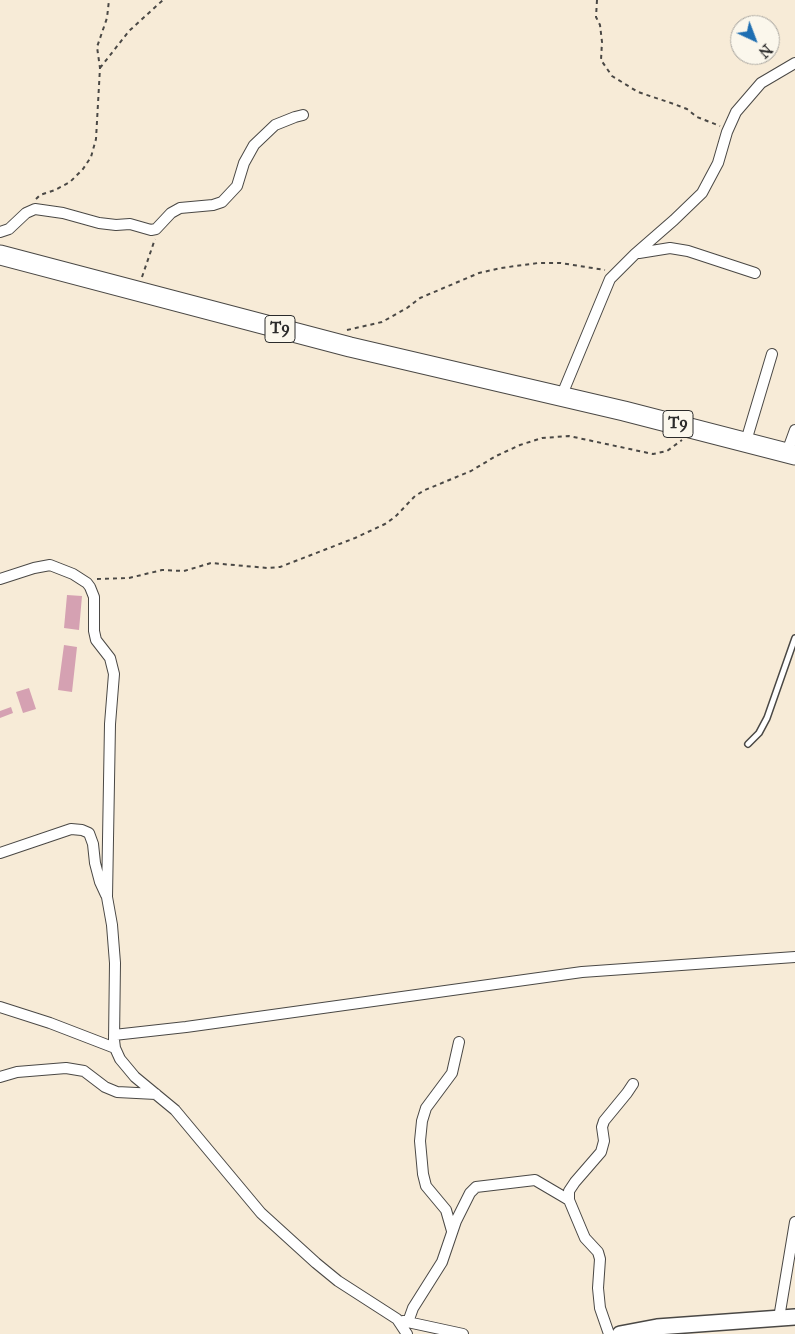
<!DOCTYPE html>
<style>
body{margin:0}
#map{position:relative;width:795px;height:1334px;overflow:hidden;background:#f7ebd7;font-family:"IM FELL Great Primer",serif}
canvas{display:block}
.north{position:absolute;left:730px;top:15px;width:50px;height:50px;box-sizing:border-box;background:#fbf7ec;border:1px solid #a8a59f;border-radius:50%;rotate:137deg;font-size:14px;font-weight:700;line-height:20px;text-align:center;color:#2b2b2b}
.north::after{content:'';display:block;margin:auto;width:18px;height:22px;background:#1f6fb2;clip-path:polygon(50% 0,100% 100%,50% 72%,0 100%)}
</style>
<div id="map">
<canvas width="795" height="1334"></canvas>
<div class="north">N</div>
</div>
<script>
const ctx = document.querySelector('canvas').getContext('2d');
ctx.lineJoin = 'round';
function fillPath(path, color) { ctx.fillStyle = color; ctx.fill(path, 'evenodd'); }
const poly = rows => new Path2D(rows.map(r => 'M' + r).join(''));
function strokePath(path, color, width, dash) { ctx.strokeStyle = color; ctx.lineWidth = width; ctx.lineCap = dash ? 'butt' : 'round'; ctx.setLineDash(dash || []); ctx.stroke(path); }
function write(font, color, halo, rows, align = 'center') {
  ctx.font = font + ' "IM FELL Great Primer",serif'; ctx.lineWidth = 4; ctx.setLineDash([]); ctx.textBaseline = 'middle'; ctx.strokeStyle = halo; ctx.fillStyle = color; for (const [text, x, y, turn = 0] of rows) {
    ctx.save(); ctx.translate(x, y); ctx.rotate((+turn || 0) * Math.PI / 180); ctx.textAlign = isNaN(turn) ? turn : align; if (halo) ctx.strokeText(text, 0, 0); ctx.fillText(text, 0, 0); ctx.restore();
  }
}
fillPath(poly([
 [67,595,82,596,79,630,64,628],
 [64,645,77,647,72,692,58,690],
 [29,688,36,709,23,713,16,692],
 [11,707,13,713,0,718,0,711]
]), '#d5a1b2');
const lane = poly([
 [748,744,759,733,767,718,795,638]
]);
const street = poly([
 [0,232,9,229,26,213,35,209,63,213,99,223,116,225,130,224,151,230,156,229,171,213,180,208,213,205,222,202,237,186,244,163,254,145,275,125,295,117,303,115],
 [639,253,670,248,688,251,755,273],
 [561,397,610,279,635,254,674,220,702,193,718,163,727,132,736,112,761,83,795,63],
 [746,441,772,354],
 [787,452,795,430],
 [0,579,34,568,50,565,73,574,87,583,90,587,94,597,94,631,96,640,110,658,114,674,110,724,107,897,112,925,115,963,114,1040,115,1048,120,1059,135,1077,175,1110,261,1213,316,1263,338,1281,397,1319,407,1334],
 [0,853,71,829,82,830,89,833,93,844,95,863,100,882,106,895],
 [0,1007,50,1023,115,1048],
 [114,1035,186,1027,582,972,795,957],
 [0,1077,17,1072,66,1068,84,1071,105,1087,117,1092,156,1094],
 [452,1231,446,1210,426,1186,423,1174,420,1141,422,1121,426,1108,452,1073,459,1042],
 [779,1318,795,1222],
 [403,1321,463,1334],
 [408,1322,413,1308,442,1262,456,1221,470,1193,476,1187,535,1180,569,1200],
 [609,1334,600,1308,598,1288,600,1259,598,1252,585,1238,582,1231,569,1200,569,1191,575,1182,601,1152,604,1141,602,1127,604,1121,627,1093,633,1084]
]);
const secondary = poly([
 [620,1334,657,1327,795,1317]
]);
const highway = poly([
 [0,255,350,347,624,411,795,455]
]);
strokePath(lane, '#4a4845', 8);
strokePath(street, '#4a4845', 12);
strokePath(secondary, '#4a4845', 18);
strokePath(highway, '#4a4845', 21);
strokePath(poly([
 [597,0,596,17,600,25,602,42,601,60,612,76,638,92,674,104,687,109,697,117,720,126],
 [100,68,129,31,163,0],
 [36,199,40,195,55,190,70,182,83,169,91,157,96,139,100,68,97,47,107,18,109,0],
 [142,277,155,239],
 [347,330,382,322,407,308,420,298,479,273,501,268,538,263,561,263,605,270],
 [97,579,129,578,162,570,184,571,211,563,268,568,280,567,355,538,385,524,395,517,415,496,425,490,471,471,496,456,520,445,542,438,569,436,653,454,667,451,682,440]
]), '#4a4845', 2, [4, 4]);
strokePath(lane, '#fff', 5);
strokePath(street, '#fff', 10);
strokePath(secondary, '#fff', 15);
strokePath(highway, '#fff', 19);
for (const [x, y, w] of [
 [280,329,30],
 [678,424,30]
]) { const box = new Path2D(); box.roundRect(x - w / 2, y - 13.5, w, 27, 4); ctx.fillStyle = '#fbf7ec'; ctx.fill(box); strokePath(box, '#2b2b2b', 1); }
write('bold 16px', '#2b2b2b', null, [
 ["T9",280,329],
 ["T9",678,424]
]);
</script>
